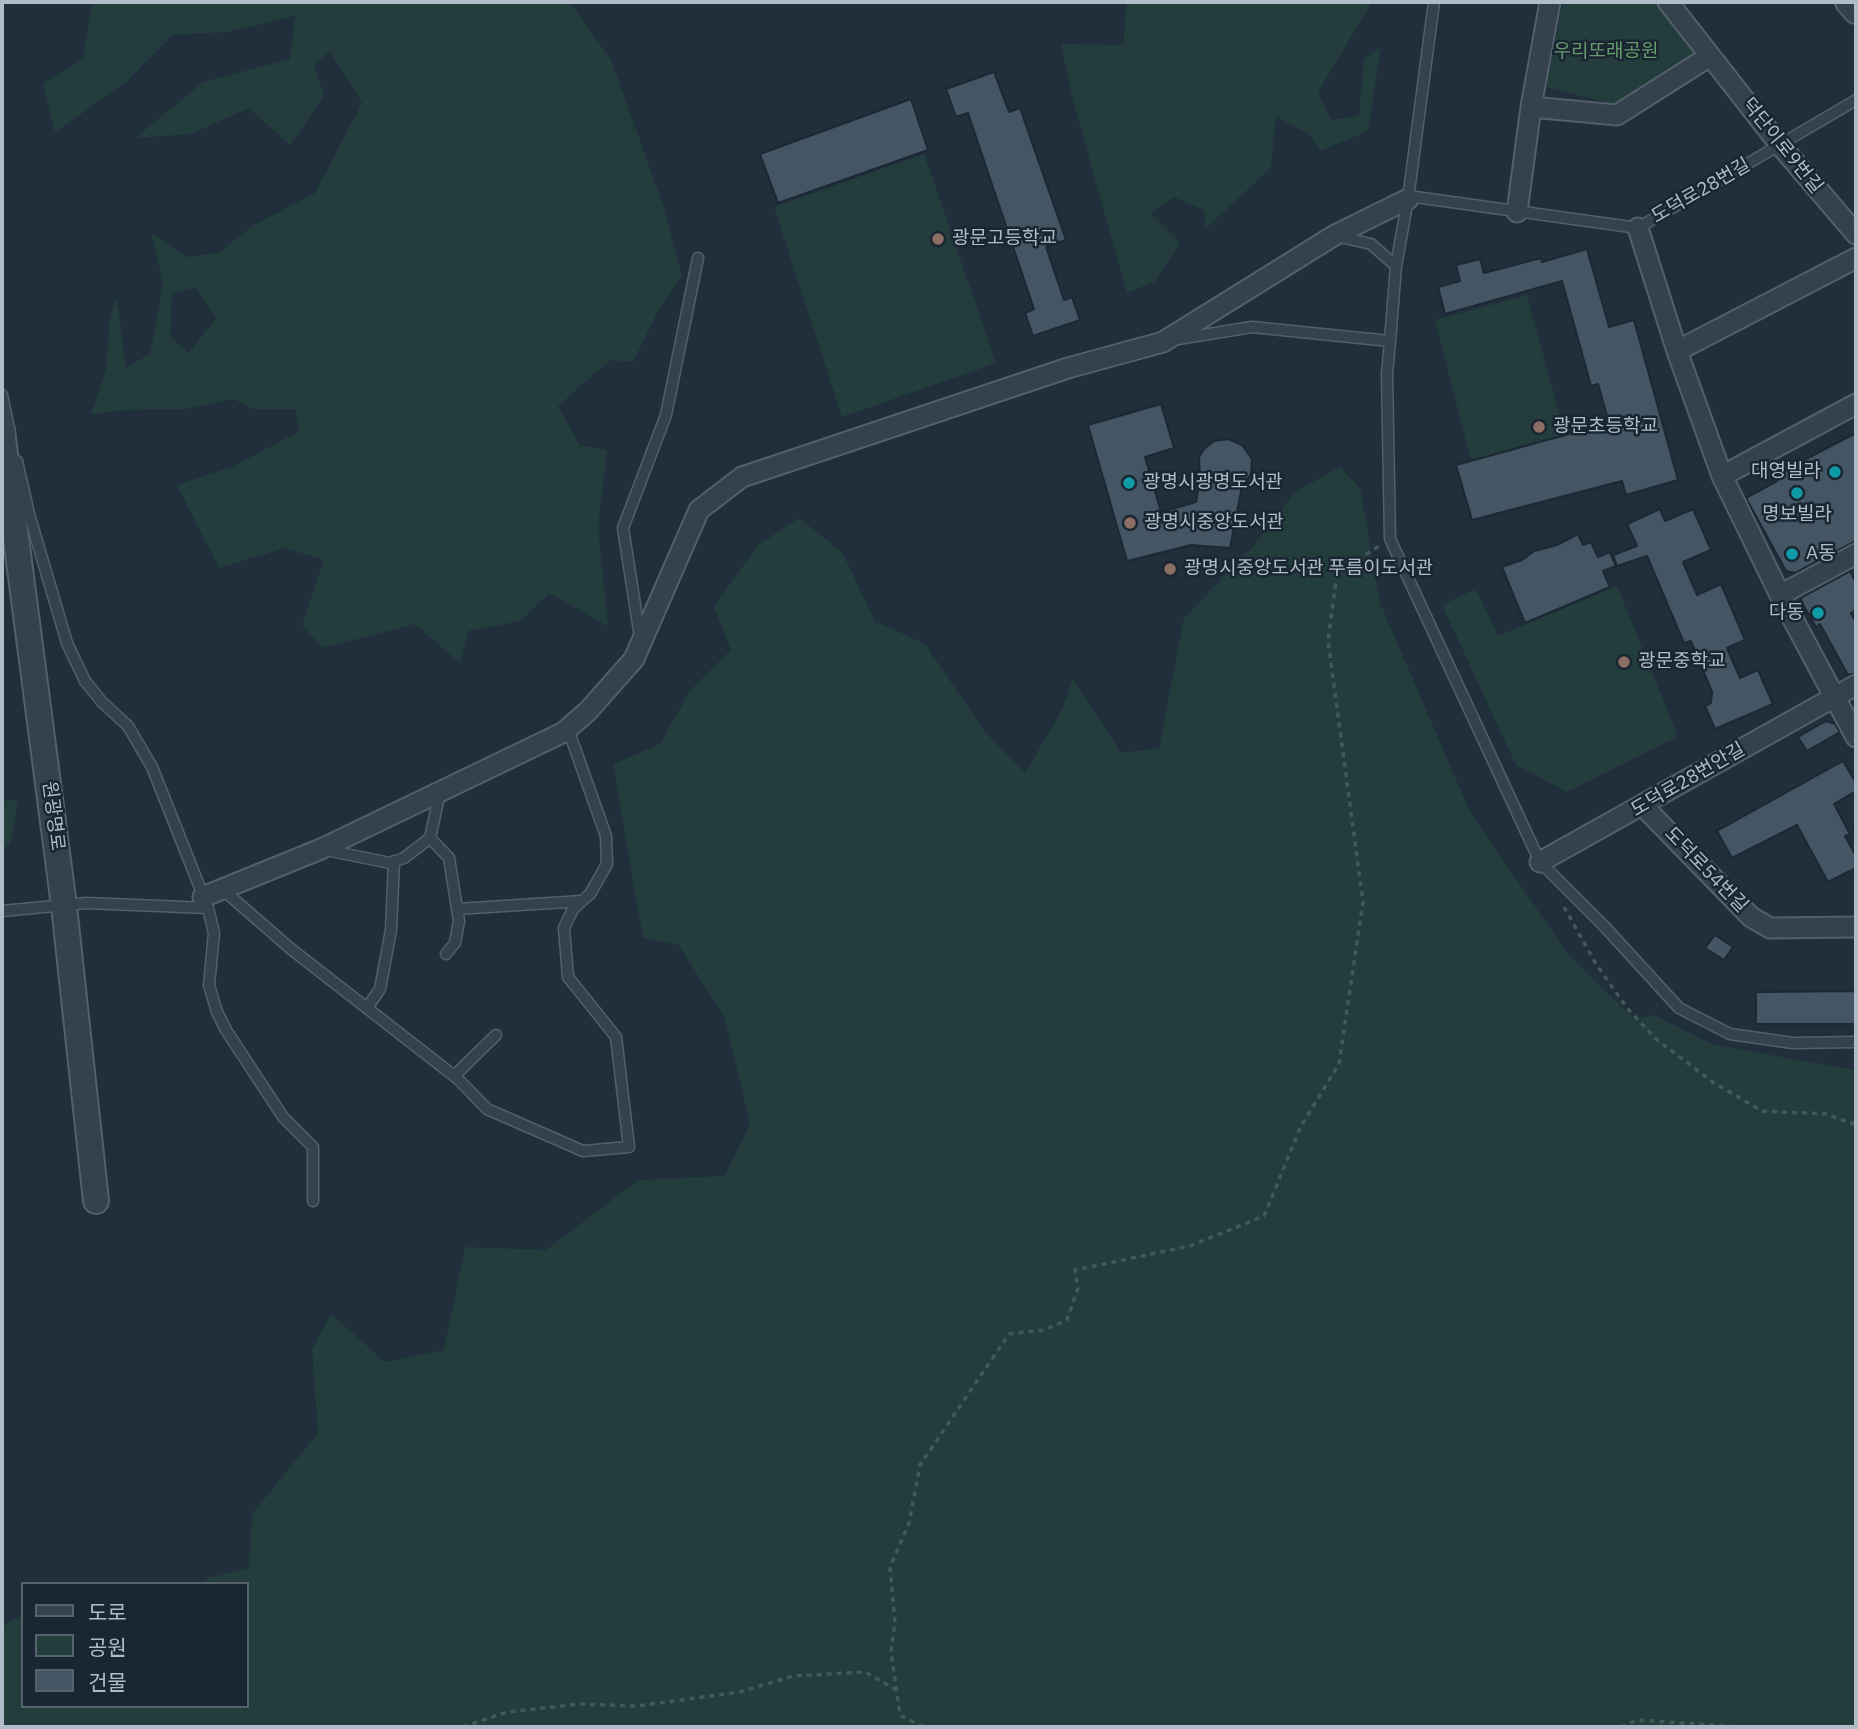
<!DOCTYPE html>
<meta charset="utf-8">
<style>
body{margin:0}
#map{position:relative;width:1858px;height:1729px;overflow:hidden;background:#212f3c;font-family:"IBM Plex Sans","Noto Sans KR",sans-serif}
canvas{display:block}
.frame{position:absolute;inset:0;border:4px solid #b0bcc8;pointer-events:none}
.legend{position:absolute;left:21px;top:1582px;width:228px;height:126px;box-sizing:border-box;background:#1a2631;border:2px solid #56626d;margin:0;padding:9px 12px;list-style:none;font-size:21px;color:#b0bcc8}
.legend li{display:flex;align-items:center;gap:14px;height:35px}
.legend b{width:35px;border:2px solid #56626d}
</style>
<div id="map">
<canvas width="1858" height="1729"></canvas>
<div class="frame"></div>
<ul class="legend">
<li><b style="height:9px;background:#35414c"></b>도로</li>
<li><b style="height:19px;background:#233d3d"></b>공원</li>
<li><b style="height:19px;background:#445563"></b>건물</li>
</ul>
</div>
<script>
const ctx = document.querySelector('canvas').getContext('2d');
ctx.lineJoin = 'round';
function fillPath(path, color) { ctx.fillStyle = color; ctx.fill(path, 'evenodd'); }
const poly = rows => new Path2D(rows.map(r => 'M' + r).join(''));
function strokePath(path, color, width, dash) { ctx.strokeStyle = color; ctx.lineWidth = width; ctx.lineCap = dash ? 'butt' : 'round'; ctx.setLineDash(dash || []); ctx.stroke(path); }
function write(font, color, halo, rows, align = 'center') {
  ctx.font = font + ' "IBM Plex Sans","Noto Sans KR",sans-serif'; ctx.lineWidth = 5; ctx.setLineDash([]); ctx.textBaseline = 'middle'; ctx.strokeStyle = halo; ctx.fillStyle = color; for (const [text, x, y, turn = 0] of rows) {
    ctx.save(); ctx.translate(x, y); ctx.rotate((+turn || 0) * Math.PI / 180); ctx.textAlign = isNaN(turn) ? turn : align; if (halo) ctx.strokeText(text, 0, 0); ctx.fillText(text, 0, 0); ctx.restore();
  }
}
fillPath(poly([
 [92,2,570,2,611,60,663,205,682,276,657,313,633,362,610,360,558,406,580,445,607,450,598,526,608,626,549,593,521,621,468,631,460,663,415,624,323,648,302,625,324,560,285,548,219,568,177,485,232,467,300,431,295,409,252,409,234,399,186,409,127,410,91,414,106,370,110,316,117,296,126,368,150,354,163,283,151,232,186,257,218,253,254,225,315,193,362,103,330,51,314,64,324,96,290,145,249,108,191,134,135,138,203,82,290,59,295,16,227,32,172,35,124,84,55,132,43,83,83,59],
 [195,288,216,318,189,353,170,337,172,293],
 [1127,2,1372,2,1318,92,1331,120,1359,116,1364,59,1381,47,1368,131,1320,151,1309,134,1276,117,1271,168,1205,229,1204,210,1174,197,1151,214,1180,243,1154,282,1127,293,1073,100,1061,44,1123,45],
 [1563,2,1655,2,1698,55,1614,104,1546,87],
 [924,154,996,363,842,417,774,207],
 [1527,295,1565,435,1471,461,1435,320],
 [1340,467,1360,488,1380,603,1470,812,1565,950,1634,1019,1654,1015,1714,1045,1856,1070,1856,1727,2,1727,2,1626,23,1615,23,1706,247,1706,247,1584,204,1584,208,1578,249,1568,252,1514,318,1433,312,1349,331,1314,385,1362,444,1350,465,1247,546,1250,638,1180,724,1176,750,1124,725,1018,678,944,643,938,613,764,660,744,690,691,731,650,714,607,757,546,799,518,842,552,875,621,925,644,985,732,1025,773,1062,710,1073,679,1121,753,1159,748,1184,618,1256,543,1295,492],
 [1617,586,1677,734,1675,738,1567,792,1516,765,1442,605,1476,589,1498,636],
 [18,799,11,843,2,850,2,801]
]), '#233d3d');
const building = poly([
 [994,72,1009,112,1020,108,1066,240,1046,247,1064,300,1072,297,1080,320,1033,336,1025,313,1034,309,968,113,956,117,946,89,994,72],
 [911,99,928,150,778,203,760,154,911,99],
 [1587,249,1609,327,1634,320,1678,480,1626,495,1622,481,1472,520,1456,465,1609,423,1598,384,1591,386,1562,281,1445,314,1438,287,1460,281,1456,265,1480,259,1484,273,1541,258,1542,262,1587,249],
 [1161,404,1174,448,1145,457,1161,512,1196,502,1200,479,1199,457,1205,448,1214,441,1228,439,1242,445,1252,459,1251,474,1242,486,1230,548,1191,545,1127,561,1088,425,1161,404],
 [1856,433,1856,541,1795,573,1786,571,1746,498,1777,481,1775,475,1856,433],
 [1660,509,1665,521,1693,509,1711,550,1683,562,1697,595,1721,584,1745,640,1727,648,1740,678,1758,670,1773,704,1715,729,1705,706,1711,703,1712,692,1691,641,1684,643,1647,556,1617,566,1613,555,1637,546,1627,524,1660,509],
 [1578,534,1583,545,1591,542,1598,557,1610,552,1616,566,1603,571,1610,587,1525,623,1502,567,1522,560,1534,551,1557,545,1578,534],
 [1850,571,1856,583,1856,610,1851,613,1856,623,1856,673,1848,675,1820,624,1816,627,1801,601,1802,597,1850,571],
 [1826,721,1835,724,1840,732,1807,751,1798,737,1826,721],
 [1843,761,1856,783,1856,791,1834,804,1850,834,1845,836,1856,856,1856,868,1828,882,1797,825,1732,858,1717,831,1843,761],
 [1715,935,1733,947,1724,960,1705,948,1715,935],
 [1856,991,1856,1024,1756,1024,1756,992,1856,991]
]);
fillPath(building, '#445563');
strokePath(building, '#1c2833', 2);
const service = poly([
 [1434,2,1408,199,1396,266,1390,341,1387,374,1390,539,1540,862,1604,926,1679,1008,1730,1034,1793,1043,1856,1042],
 [1408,196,1638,228,1856,100],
 [1336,236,1371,244,1396,266],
 [1178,339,1252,327,1390,341],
 [2,395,10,433],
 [17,461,29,514,67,643,85,681,102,702,128,726,152,767,208,908],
 [640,637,623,528,666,415,698,258],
 [430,838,449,858,459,921,455,943,446,954],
 [326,850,390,863,404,858,430,838,440,792],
 [222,889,291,949,458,1079,487,1109,583,1151,629,1147,616,1037,568,977,564,928,573,909,590,894,607,864,606,836,568,729],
 [457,909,582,901],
 [2,911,86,903,208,908,214,933,209,985,217,1012,226,1030,283,1117,313,1147,313,1201],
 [367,1008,380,989,391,930,394,861],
 [454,1076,496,1035]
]);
const minor = poly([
 [1668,2,1780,145,1856,234],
 [1531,107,1617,115,1710,56],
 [1517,212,1531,107,1550,2],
 [1638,228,1677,351,1722,476,1780,595,1856,737],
 [1677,351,1856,258],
 [1722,476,1856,404],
 [1780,595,1856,554],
 [1643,806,1751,917,1770,928,1856,927],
 [1540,862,1856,685],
 [203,897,321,849,564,732,588,711,634,659,699,510,742,477,1068,368,1163,342,1335,235,1408,199]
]);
const tertiary = poly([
 [1848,2,1856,11],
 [2,431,64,906,96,1201]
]);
strokePath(service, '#535f6a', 13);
strokePath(minor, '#535f6a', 23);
strokePath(tertiary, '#535f6a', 28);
strokePath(poly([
 [1564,907,1596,964,1627,1008,1656,1039,1714,1083,1762,1111,1826,1114,1856,1125],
 [463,1727,507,1712,580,1704,637,1706,740,1692,793,1676,865,1672,898,1691],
 [923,1727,900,1715,891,1651,895,1623,890,1567,909,1523,920,1465,1009,1334,1044,1330,1067,1320,1078,1288,1075,1270,1190,1246,1264,1216,1301,1126,1339,1064,1363,902,1328,641,1337,573,1379,546],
 [1621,1727,1637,1720,1740,1727]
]), '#41595a', 3.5, [5, 5]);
strokePath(service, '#35414c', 10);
strokePath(minor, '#35414c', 19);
strokePath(tertiary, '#35414c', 24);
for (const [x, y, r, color] of [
 [938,239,7,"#8d6e63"],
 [1539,427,7,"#8d6e63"],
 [1835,472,7,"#0f9aa8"],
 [1129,483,7,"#0f9aa8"],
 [1797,493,7,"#0f9aa8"],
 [1130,523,7,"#8d6e63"],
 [1792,554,7,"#0f9aa8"],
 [1170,569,7,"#8d6e63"],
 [1818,613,7,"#0f9aa8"],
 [1624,662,7,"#8d6e63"]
]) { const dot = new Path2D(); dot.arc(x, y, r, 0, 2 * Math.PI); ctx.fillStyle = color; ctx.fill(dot); strokePath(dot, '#1a2631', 2.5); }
write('19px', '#659b6c', '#1a2631', [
 ["우리또래공원",1606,52]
]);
write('19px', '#b0bcc8', '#1a2631', [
 ["덕단이로9번길",1782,146,51],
 ["도덕로28번길",1701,191,-30],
 ["도덕로28번안길",1688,780,-30],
 ["원광명로",53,816,83],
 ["도덕로54번길",1706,870,46]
]);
write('19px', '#b0bcc8', '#1a2631', [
 ["광문고등학교",952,239],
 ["광문초등학교",1553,427],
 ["대영빌라",1821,472,"right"],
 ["광명시광명도서관",1143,483],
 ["명보빌라",1797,515,"center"],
 ["광명시중앙도서관",1144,523],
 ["A동",1806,554],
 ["광명시중앙도서관 푸름이도서관",1184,569],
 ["다동",1804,613,"right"],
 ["광문중학교",1638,662]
], 'left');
</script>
